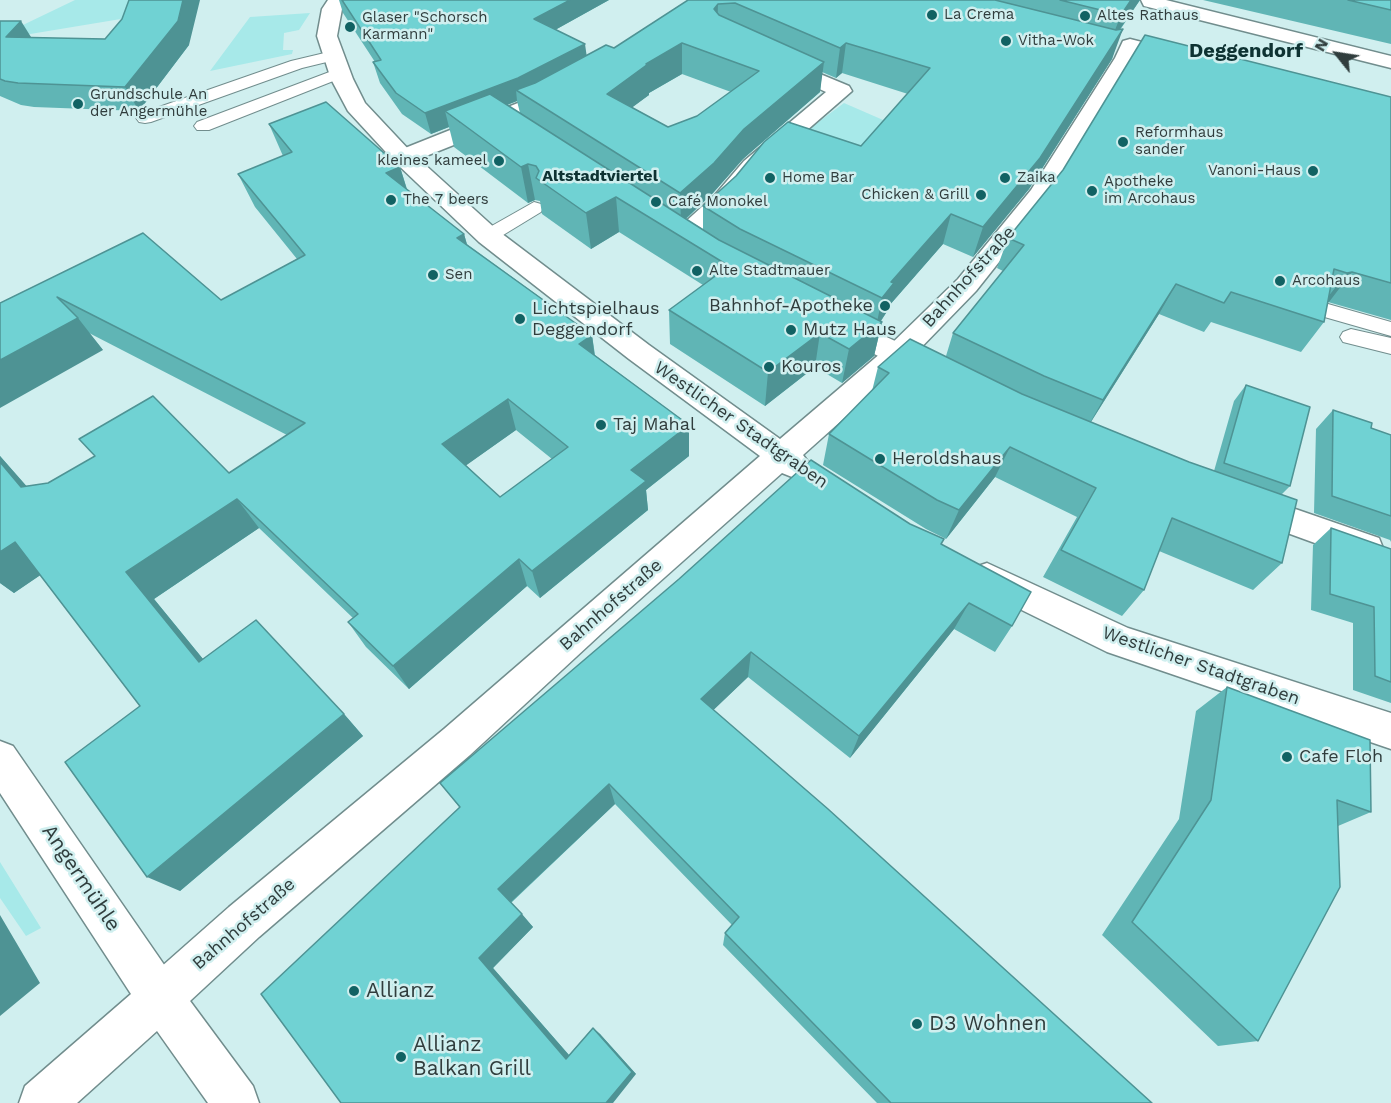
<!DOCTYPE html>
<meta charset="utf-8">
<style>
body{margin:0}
#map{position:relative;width:1391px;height:1103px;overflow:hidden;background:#d0efef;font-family:"Work Sans",sans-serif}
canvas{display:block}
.north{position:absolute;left:1307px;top:24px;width:60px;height:60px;-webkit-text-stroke:4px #d0efef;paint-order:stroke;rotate:300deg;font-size:16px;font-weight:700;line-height:24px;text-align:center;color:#303d3d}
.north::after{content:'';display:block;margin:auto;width:21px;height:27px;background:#303d3d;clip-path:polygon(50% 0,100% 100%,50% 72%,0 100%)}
</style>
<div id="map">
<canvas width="1391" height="1103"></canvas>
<div class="north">N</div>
</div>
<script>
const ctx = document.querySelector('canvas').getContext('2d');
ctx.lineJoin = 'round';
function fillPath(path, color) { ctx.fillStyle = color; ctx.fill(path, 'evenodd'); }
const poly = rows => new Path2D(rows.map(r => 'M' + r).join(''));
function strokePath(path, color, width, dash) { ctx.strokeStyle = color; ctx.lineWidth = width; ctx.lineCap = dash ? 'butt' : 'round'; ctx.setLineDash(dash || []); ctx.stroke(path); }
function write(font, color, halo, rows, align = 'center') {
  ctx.font = font + ' "Work Sans",sans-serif'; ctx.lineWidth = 5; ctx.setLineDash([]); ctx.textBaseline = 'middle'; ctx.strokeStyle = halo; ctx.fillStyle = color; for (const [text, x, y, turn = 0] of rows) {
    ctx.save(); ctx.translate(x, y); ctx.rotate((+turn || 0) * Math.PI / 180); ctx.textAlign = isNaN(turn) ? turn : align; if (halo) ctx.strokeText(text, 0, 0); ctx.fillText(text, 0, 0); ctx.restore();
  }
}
fillPath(poly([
 [75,0,132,0,145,15,0,39,0,36],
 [310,13,299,30,284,33,283,50,293,50,292,54,210,71,250,17],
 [844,103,913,133,876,145,775,154],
 [0,862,41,928,26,936,0,898]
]), '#a7e9e9');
const service = poly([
 [333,51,339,53,341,56,339,59,302,68,151,122,145,123,139,122,136,118,139,114,291,61,333,51],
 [340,68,346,70,348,73,346,76,209,130,197,130,194,126,197,122,340,68],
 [534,202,541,204,543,208,541,212,495,240,488,242,481,240,478,236,481,232,534,202],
 [1328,304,1391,322,1391,336,1321,316,1318,311,1321,306,1328,304],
 [1351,329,1391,338,1391,354,1343,342,1340,337,1343,332,1351,329]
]);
const pedestrian = poly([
 [779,57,849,86,852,91,760,171,733,205,691,245,682,247,673,245,669,239,673,233,715,195,744,161,826,92,772,67,769,63,772,59,779,57],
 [559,84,567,85,570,90,567,95,539,111,411,162,403,164,395,162,391,157,395,152,523,101,559,84],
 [837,314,908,347,912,354,908,361,898,364,888,361,827,330,823,323,827,316,837,314]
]);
const minor = poly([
 [328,0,348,0,342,9,337,36,353,79,365,103,411,152,497,230,649,345,780,439,888,347,958,279,1031,190,1115,58,1123,41,1130,39,1189,54,1192,58,1189,62,1182,64,1137,53,1049,199,976,291,908,361,803,455,812,467,808,476,797,479,782,473,602,633,470,755,259,937,176,1014,160,1020,144,1014,138,998,144,982,229,907,444,729,760,456,629,359,479,242,395,162,348,111,331,79,317,36,322,9,328,0],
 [1141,0,1166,0,1391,56,1391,68,1144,6,1141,0],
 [1249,493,1379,538,1383,548,1379,558,1367,562,1238,515,1233,506,1238,497,1249,493],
 [987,563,1128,628,1391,713,1391,749,1107,652,975,587,970,577,975,567,987,563]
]);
const tertiary = poly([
 [0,741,13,746,176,982,253,1086,259,1103,208,1103,157,1031,77,1103,19,1103,25,1086,131,994,0,793,0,741]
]);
strokePath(service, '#718d8d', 2);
strokePath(pedestrian, '#718d8d', 3);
strokePath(minor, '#718d8d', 3);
strokePath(tertiary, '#718d8d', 3);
fillPath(service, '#fff');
fillPath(pedestrian, '#fff');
fillPath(minor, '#fff');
fillPath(tertiary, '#fff');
fillPath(poly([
 [339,0,609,0,555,30,586,55,614,48,688,0,1140,0,1120,30,1112,59,1029,189,973,257,943,244,888,307,886,313,881,321,882,322,874,356,842,383,815,367,765,406,670,344,669,310,703,285,619,232,591,249,542,214,540,201,535,200,528,203,454,147,449,127,431,134,402,114,380,83,373,62,375,62,343,13],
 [822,72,836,78,842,73,908,94,861,146,703,206,703,229,686,219,713,193,743,159,820,92],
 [682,74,731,92,697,116,668,127,632,107,649,95,649,93],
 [517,101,520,113,507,105],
 [1203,0,1391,0,1391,44],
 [0,21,31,37,189,45,139,111,34,107,21,105,0,96],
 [1391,97,1391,320,1328,302,1324,322,1301,352,1211,322,1204,332,1159,314,1091,422,1189,462,1214,471,1234,401,1246,385,1290,486,1281,495,1282,563,1253,590,1159,551,1144,590,1122,616,1043,577,1077,517,995,477,946,539,926,529,823,465,829,434,872,391,878,367,946,356,953,333,1003,271,997,268,1008,238],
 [269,124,400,167,407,189,464,234,467,244,592,335,595,355,689,425,689,456,646,490,648,510,540,598,527,586,409,689,366,647,348,622,353,618,259,528,154,599,203,659,344,714,363,736,180,891,140,706,40,575,14,593,0,583,0,456,26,486,229,473,287,435,89,333,103,350,0,303,143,233,221,300,297,259,255,207,238,174,283,156],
 [516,430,552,459,500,497,466,465],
 [1333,410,1371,428,1391,435,1391,542,1390,540,1314,513,1316,429],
 [1331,528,1391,549,1391,703,1353,690,1353,623,1311,610,1313,545],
 [941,544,1012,626,995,652,954,629,850,758,748,677,713,710,1152,1103,877,1103,723,945,725,933,732,925,615,804,511,903,533,927,493,968,569,1055,593,1028,600,1034,636,1074,341,1103,460,808,440,783],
 [1227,687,1371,812,1338,826,1258,1041,1218,1046,1102,935,1179,819,1196,711]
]), '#60b5b5');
fillPath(poly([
 [183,0,200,0,189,45,139,111,125,87],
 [570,0,609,0,537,40,534,19],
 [1131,0,1140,0,1109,45,1121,15],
 [718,4,717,34,714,9],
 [21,21,36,45,6,37],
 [1123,29,1112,59,1029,189,973,257,983,227],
 [682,43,682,74,649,93,649,95,610,124,607,94,646,64],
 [846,43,842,73,836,78,840,48],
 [585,44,588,65,516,90,517,101,460,123,445,111,449,127,431,134,425,113],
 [824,62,820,92,743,159,713,193,681,223,680,193,744,129],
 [528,164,535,200,528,203,521,167],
 [400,167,410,200,386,173],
 [616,197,619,232,591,249,586,213],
 [951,214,943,244,888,307,886,313,878,325,882,322,874,356,842,383,849,349,876,327,882,298,891,282],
 [464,234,473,267,457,238],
 [1352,272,1329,302,1323,303,1347,273],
 [1176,284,1159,314,1087,428,1103,400],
 [78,318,103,350,0,408,0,360],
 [820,333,815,367,765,406,768,372],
 [592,335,596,367,579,344],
 [508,399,516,430,454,474,442,444],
 [689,425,689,456,646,490,648,510,540,598,532,571,631,470],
 [1010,447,995,477,946,539,959,510],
 [0,456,53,516,21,487,0,462],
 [237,499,259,528,154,599,225,686,199,662,126,572],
 [15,542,48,570,14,593,0,583,0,552],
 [519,559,527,586,409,689,393,666],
 [969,603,954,629,850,758,859,736],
 [751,652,748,677,701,722,701,699],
 [344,714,363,736,180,891,147,877],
 [609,784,615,804,510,903,498,889],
 [522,914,533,927,493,968,575,1062,566,1059,479,958],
 [0,915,40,983,0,1016],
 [593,1028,600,1034,636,1074,613,1103,606,1103]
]), '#4e9394');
const building = poly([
 [129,0,183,0,178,21,125,87,18,83,5,81,0,79,0,21,21,21,6,37,105,39,122,19,129,0],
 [342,0,570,0,534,19,585,44,518,78,425,113,396,93,373,62,381,60,342,0],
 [688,0,995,0,1116,30,1123,29,1040,158,983,227,951,214,891,282,894,283,882,298,740,229,703,206,736,176,764,142,788,122,861,146,930,68,846,43,840,48,735,3,718,4,714,9,719,15,824,62,744,129,714,163,680,193,516,90,535,83,606,45,614,48,688,0],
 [682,43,759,71,697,116,668,127,607,94,648,64,646,64,682,43],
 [1060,0,1131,0,1121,15,1060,0],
 [1348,0,1391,0,1391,10,1348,0],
 [1145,35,1391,97,1391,283,1352,272,1347,273,1334,269,1324,322,1231,292,1224,303,1176,284,1103,400,1044,376,953,333,1024,245,1008,238,1063,170,1145,35],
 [490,94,719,240,882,322,849,349,820,333,768,372,669,310,729,266,616,197,586,213,536,178,539,171,536,166,528,164,521,167,445,111,490,94],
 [326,102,400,167,386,173,464,234,457,238,592,335,579,344,689,425,631,470,646,481,532,571,519,559,393,666,348,622,358,614,237,499,126,572,199,662,256,620,344,714,147,877,65,762,140,706,15,542,0,552,0,462,21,487,48,483,95,456,79,439,153,396,229,473,305,423,57,297,78,318,0,360,0,303,143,233,221,300,305,255,238,174,292,152,269,124,326,102],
 [508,399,568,447,500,497,442,444,508,399],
 [910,339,1022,394,1189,462,1297,500,1282,563,1172,518,1144,590,1061,550,1096,488,1010,447,959,510,937,500,829,434,889,373,878,367,910,339],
 [1246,385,1310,407,1290,486,1224,463,1246,385],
 [1333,410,1372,423,1371,428,1391,435,1391,516,1332,496,1333,410],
 [811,460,910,524,944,539,941,544,1031,592,1012,626,969,603,859,736,751,652,701,699,828,809,1152,1103,891,1103,725,933,739,917,609,784,498,889,522,914,479,958,566,1059,593,1028,632,1072,606,1103,341,1103,261,994,460,807,440,783,679,579,811,460],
 [1331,528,1391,549,1391,682,1375,676,1374,607,1330,594,1331,528],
 [1227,687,1370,740,1371,812,1337,800,1340,887,1258,1041,1132,922,1211,800,1227,687]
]);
fillPath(building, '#70d2d3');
strokePath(building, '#4e9394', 1.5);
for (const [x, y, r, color] of [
 [932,15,6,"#116263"],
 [1085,16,6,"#116263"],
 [350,27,6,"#116263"],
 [1006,41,6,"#116263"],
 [78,104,6,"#116263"],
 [1123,142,6,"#116263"],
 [499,161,6,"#116263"],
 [1313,171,6,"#116263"],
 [770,178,6,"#116263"],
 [1005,178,6,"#116263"],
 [1092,191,6,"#116263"],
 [981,195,6,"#116263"],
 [391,200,6,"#116263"],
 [656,202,6,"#116263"],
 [697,271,6,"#116263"],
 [433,275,6,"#116263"],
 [1280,281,6,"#116263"],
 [885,306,6,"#116263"],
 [520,319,6,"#116263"],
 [791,330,6,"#116263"],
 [769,367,6,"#116263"],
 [601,425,6,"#116263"],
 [880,459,6,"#116263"],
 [1287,757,6,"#116263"],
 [354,991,6,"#116263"],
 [917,1024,6,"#116263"],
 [401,1057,6,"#116263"]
]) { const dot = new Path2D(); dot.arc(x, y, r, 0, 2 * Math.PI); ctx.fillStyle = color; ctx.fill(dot); strokePath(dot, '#d0efef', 2); }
write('15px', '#303d3d', '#d0efef', [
 ["La Crema",944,15],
 ["Altes Rathaus",1097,16],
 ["Glaser \"Schorsch",362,18],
 ["Karmann\"",362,35],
 ["Vitha-Wok",1018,41],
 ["Grundschule An",90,95],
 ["der Angermühle",90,112],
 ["Reformhaus",1135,133],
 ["sander",1135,150],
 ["kleines kameel",487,161,"right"],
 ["Vanoni-Haus",1301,171,"right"],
 ["Home Bar",782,178],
 ["Zaika",1017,178],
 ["Apotheke",1104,182],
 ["im Arcohaus",1104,199],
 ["Chicken & Grill",969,195,"right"],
 ["The 7 beers",403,200],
 ["Café Monokel",668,202],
 ["Alte Stadtmauer",709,271],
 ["Sen",445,275],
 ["Arcohaus",1292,281]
], 'left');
write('bold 16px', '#0e3232', '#d0efef', [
 ["Altstadtviertel",600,176]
]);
write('18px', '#303d3d', '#d0efef', [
 ["Bahnhofstraße",969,277,-48],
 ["Westlicher Stadtgraben",741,425,35],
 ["Bahnhofstraße",611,605,-41],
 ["Westlicher Stadtgraben",1201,666,19],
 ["Bahnhofstraße",244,924,-41]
]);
write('18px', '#303d3d', '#d0efef', [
 ["Bahnhof-Apotheke",873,306,"right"],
 ["Lichtspielhaus",532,309],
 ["Deggendorf",532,330],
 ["Mutz Haus",803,330],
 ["Kouros",781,367],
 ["Taj Mahal",613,425],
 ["Heroldshaus",892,459],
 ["Cafe Floh",1299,757]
], 'left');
write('bold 20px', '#0e3232', '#d0efef', [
 ["Deggendorf",1246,51]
]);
write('21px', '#303d3d', '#d0efef', [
 ["Angermühle",81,878,56]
]);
write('21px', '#303d3d', '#d0efef', [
 ["Allianz",366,991],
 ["D3 Wohnen",929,1024],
 ["Allianz",413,1045],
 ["Balkan Grill",413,1069]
], 'left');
</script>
